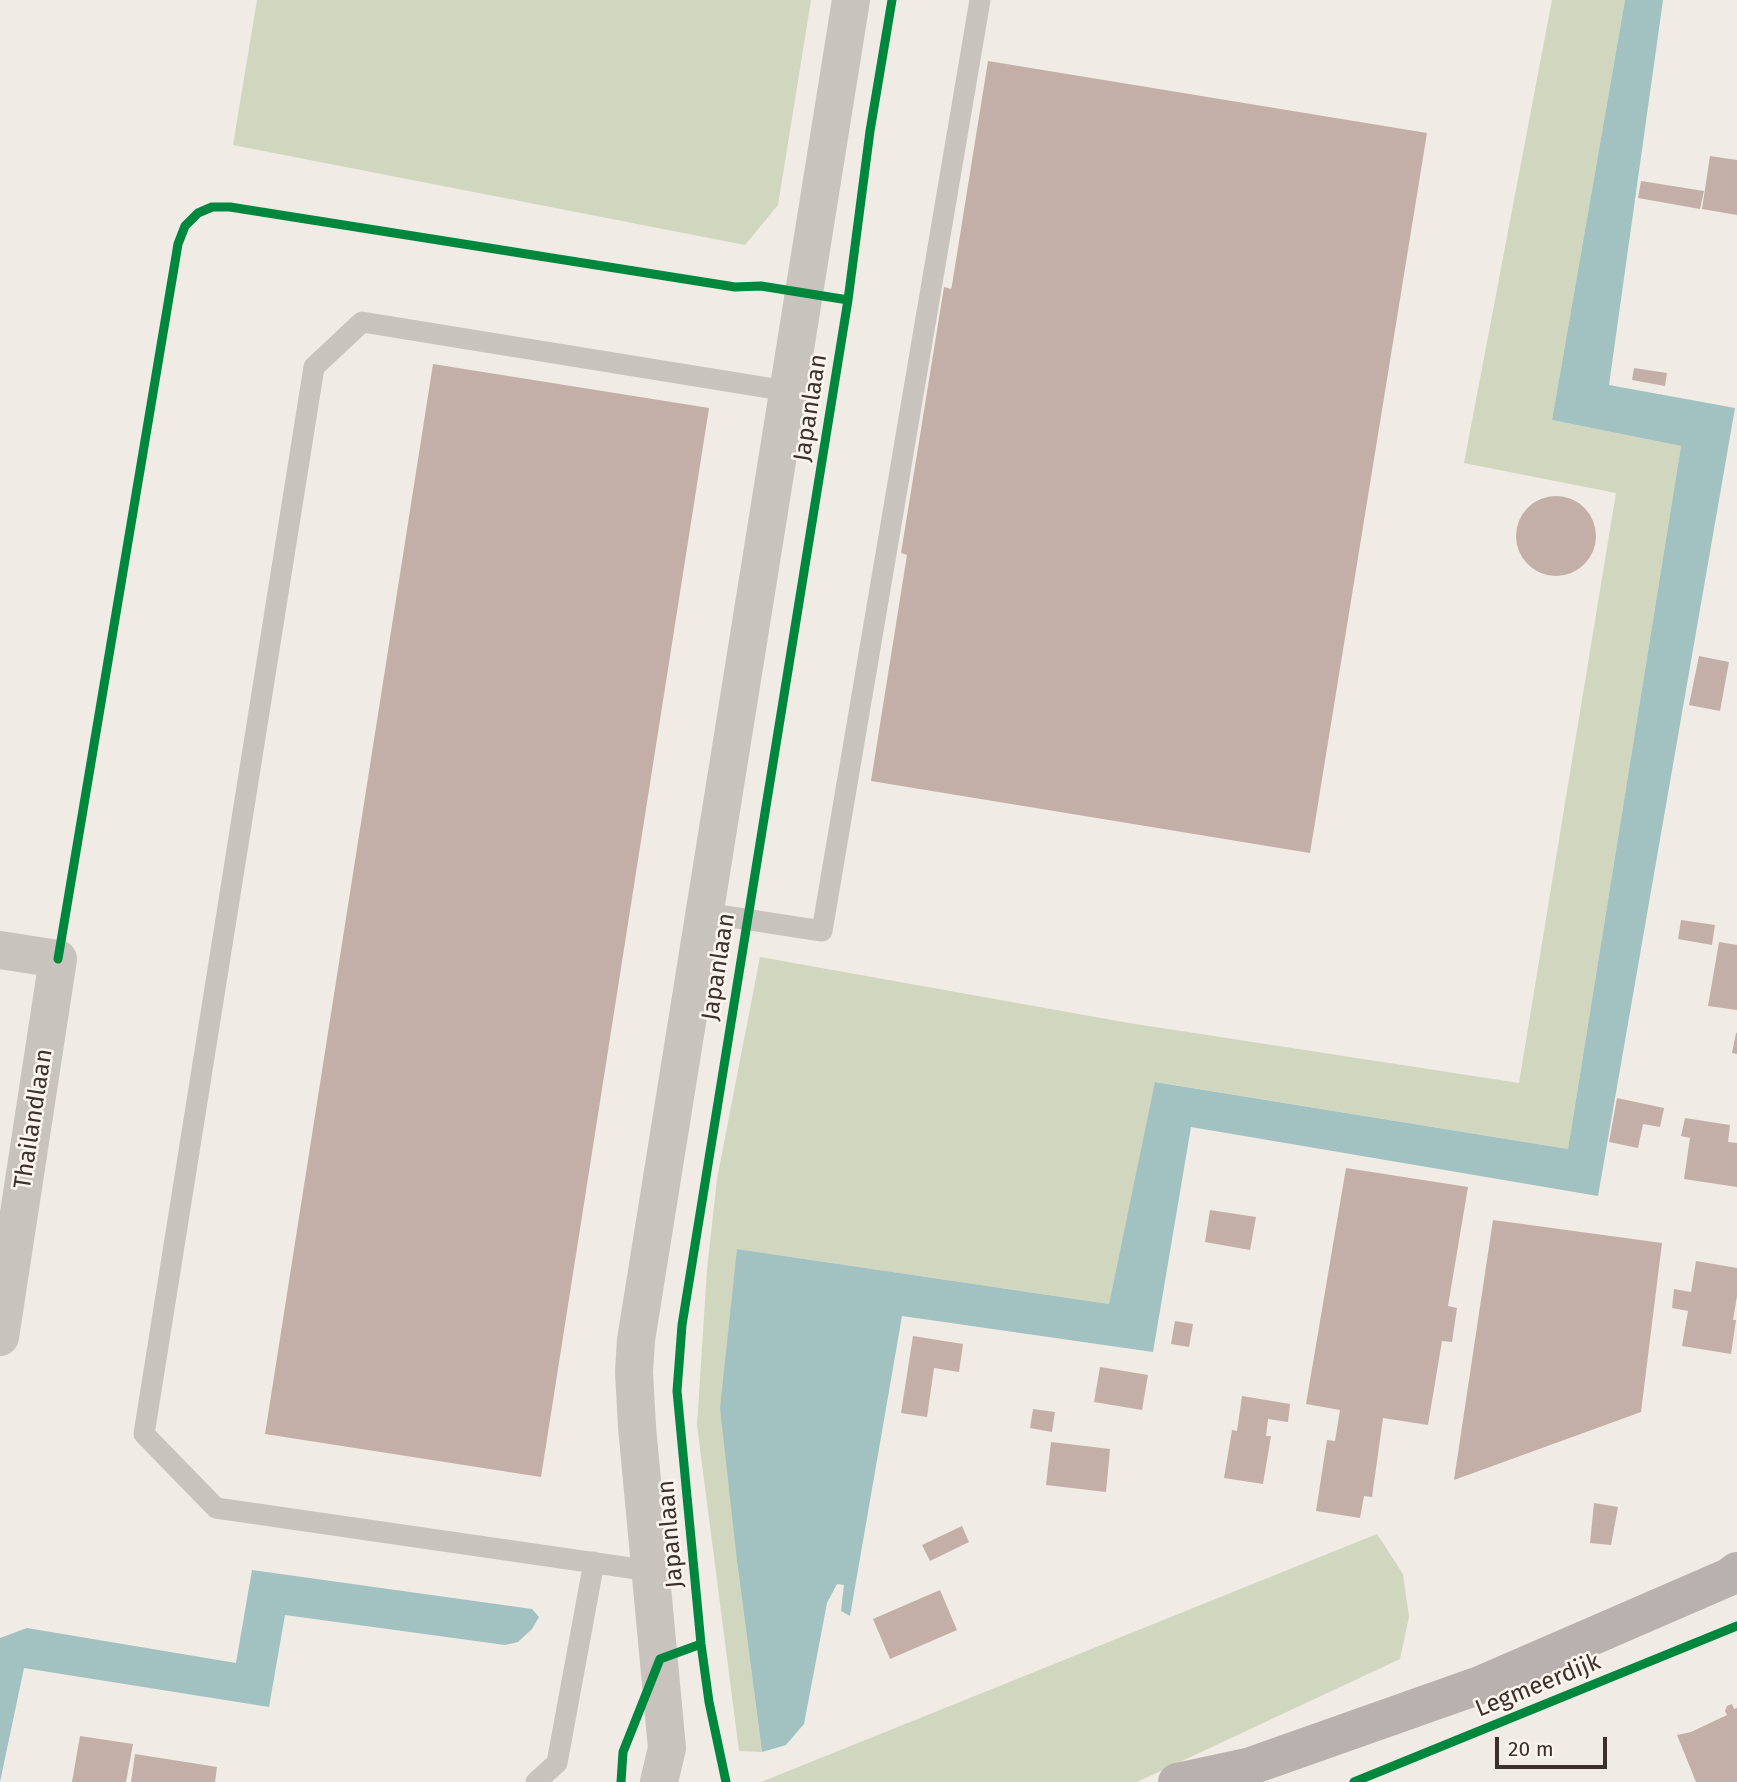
<!DOCTYPE html>
<style>
body{margin:0}
#map{position:relative;width:1737px;height:1782px;overflow:hidden;background:#f0ebe5;font-family:"Fira Sans",sans-serif}
canvas{display:block}
.scale{position:absolute;left:1495px;top:1737px;width:112px;height:32px;box-sizing:border-box;border:4px solid #3b302b;border-top:0;padding-left:9px;font-size:21px;line-height:24px;white-space:nowrap;color:#3b302b;-webkit-text-stroke:5px #fbf5ee;paint-order:stroke}
</style>
<div id="map">
<canvas width="1737" height="1782"></canvas>
<div class="scale">20 m</div>
</div>
<script>
const ctx = document.querySelector('canvas').getContext('2d');
ctx.lineJoin = 'round';
function fillPath(path, color) { ctx.fillStyle = color; ctx.fill(path, 'evenodd'); }
const poly = rows => new Path2D(rows.map(r => 'M' + r).join(''));
function strokePath(path, color, width, dash) { ctx.strokeStyle = color; ctx.lineWidth = width; ctx.lineCap = dash ? 'butt' : 'round'; ctx.setLineDash(dash || []); ctx.stroke(path); }
function write(font, color, halo, rows, align = 'center') {
  ctx.font = font + ' "Fira Sans",sans-serif'; ctx.lineWidth = 5; ctx.setLineDash([]); ctx.textBaseline = 'middle'; ctx.strokeStyle = halo; ctx.fillStyle = color; for (const [text, x, y, turn = 0] of rows) {
    ctx.save(); ctx.translate(x, y); ctx.rotate((+turn || 0) * Math.PI / 180); ctx.textAlign = isNaN(turn) ? turn : align; if (halo) ctx.strokeText(text, 0, 0); ctx.fillText(text, 0, 0); ctx.restore();
  }
}
fillPath(poly([
 [257,0,811,0,778,205,745,245,233,145],
 [1552,0,1625,0,1552,420,1681,446,1568,1149,1156,1082,1109,1304,737,1249,737,1561,762,1752,739,1751,697,1425,707,1270,717,1179,760,957,1129,1023,1519,1083,1616,493,1464,463],
 [1377,1534,1403,1574,1409,1617,1400,1659,1137,1782,761,1782]
]), '#d1d6bf');
fillPath(poly([
 [1625,0,1663,0,1609,385,1735,408,1598,1196,1191,1127,1153,1352,902,1316,850,1616,841,1611,844,1585,837,1584,827,1603,804,1724,786,1745,762,1752,737,1561,720,1408,737,1249,1109,1304,1155,1082,1568,1149,1681,446,1552,420],
 [252,1570,532,1609,539,1617,532,1629,518,1642,505,1645,285,1615,269,1707,24,1668,0,1782,0,1638,27,1628,236,1663]
]), '#a1c2c1');
fillPath(poly([
 [988,61,1427,133,1310,853,871,781,907,555,901,553,944,287,951,289,952,285],
 [1710,156,1737,160,1737,215,1702,209],
 [1641,181,1704,191,1700,209,1638,198],
 [433,364,709,408,541,1477,265,1434],
 [1634,368,1667,373,1665,386,1632,380],
 '1516 536a40 40 0 1 1 80 0a40 40 0 1 1-80 0Z',
 [1699,656,1729,662,1720,711,1689,705],
 [1681,920,1715,925,1712,945,1678,939],
 [1719,942,1737,945,1737,1010,1708,1006],
 [1736,1033,1737,1033,1737,1054,1732,1053],
 [1617,1098,1664,1108,1660,1127,1643,1124,1638,1148,1609,1142],
 [1685,1118,1730,1125,1728,1142,1737,1143,1737,1187,1684,1179,1690,1138,1681,1136],
 [1346,1168,1468,1187,1448,1306,1457,1308,1452,1342,1442,1341,1428,1425,1383,1418,1372,1497,1364,1496,1360,1518,1316,1511,1327,1440,1335,1441,1340,1410,1306,1404],
 [1210,1210,1256,1217,1250,1250,1205,1242],
 [1493,1220,1662,1243,1641,1412,1454,1480],
 [1696,1261,1737,1268,1737,1296,1733,1320,1736,1320,1731,1354,1682,1346,1688,1311,1672,1308,1674,1289,1691,1292],
 [1175,1321,1193,1324,1189,1347,1171,1344],
 [913,1336,963,1344,959,1372,934,1368,927,1417,901,1413],
 [1100,1367,1148,1375,1142,1410,1094,1402],
 [1242,1396,1290,1404,1288,1422,1268,1419,1266,1436,1271,1436,1263,1484,1224,1478,1232,1430,1237,1431],
 [1033,1409,1055,1412,1052,1432,1030,1428],
 [1051,1442,1110,1449,1106,1492,1046,1485],
 [1594,1503,1618,1507,1611,1545,1590,1543],
 [962,1526,969,1542,930,1561,922,1545],
 [940,1590,957,1630,890,1659,873,1619],
 [1732,1704,1734,1709,1737,1708,1737,1782,1696,1782,1677,1735,1691,1732,1727,1715,1725,1711,1727,1706],
 [80,1736,133,1744,126,1782,72,1782],
 [135,1754,217,1767,215,1782,131,1782]
]), '#c3afa7');
strokePath(poly([
 [705,913,822,931,980,0],
 [651,1571,216,1508,144,1434,314,367,362,322,787,391],
 [536,1782,557,1763,594,1562]
]), '#c9c3be', 21);
strokePath(poly([
 [0,950,58,959,0,1337]
]), '#c9c3be', 38);
strokePath(poly([
 [659,1782,667,1748,637,1427,634,1372,636,1340,851,0]
]), '#c9c3be', 38);
strokePath(poly([
 [1177,1782,1251,1766,1480,1685,1729,1577,1737,1571]
]), '#b8b1ad', 38);
strokePath(poly([
 [58,959,178,244,185,226,198,213,212,207,230,207,735,287,761,286,848,300],
 [621,1782,623,1752,660,1659,701,1644],
 [726,1782,709,1702,701,1644,677,1391,682,1325,848,300,870,131,892,0],
 [1354,1782,1737,1626]
]), '#00873e', 9);
write('24px', '#3b302b', '#fbf5ee', [
 ["Japanlaan",811,408,-81],
 ["Japanlaan",719,967,-81],
 ["Thailandlaan",34,1119,-81],
 ["Japanlaan",671,1534,-95],
 ["Legmeerdijk",1538,1686,-22]
]);
</script>
